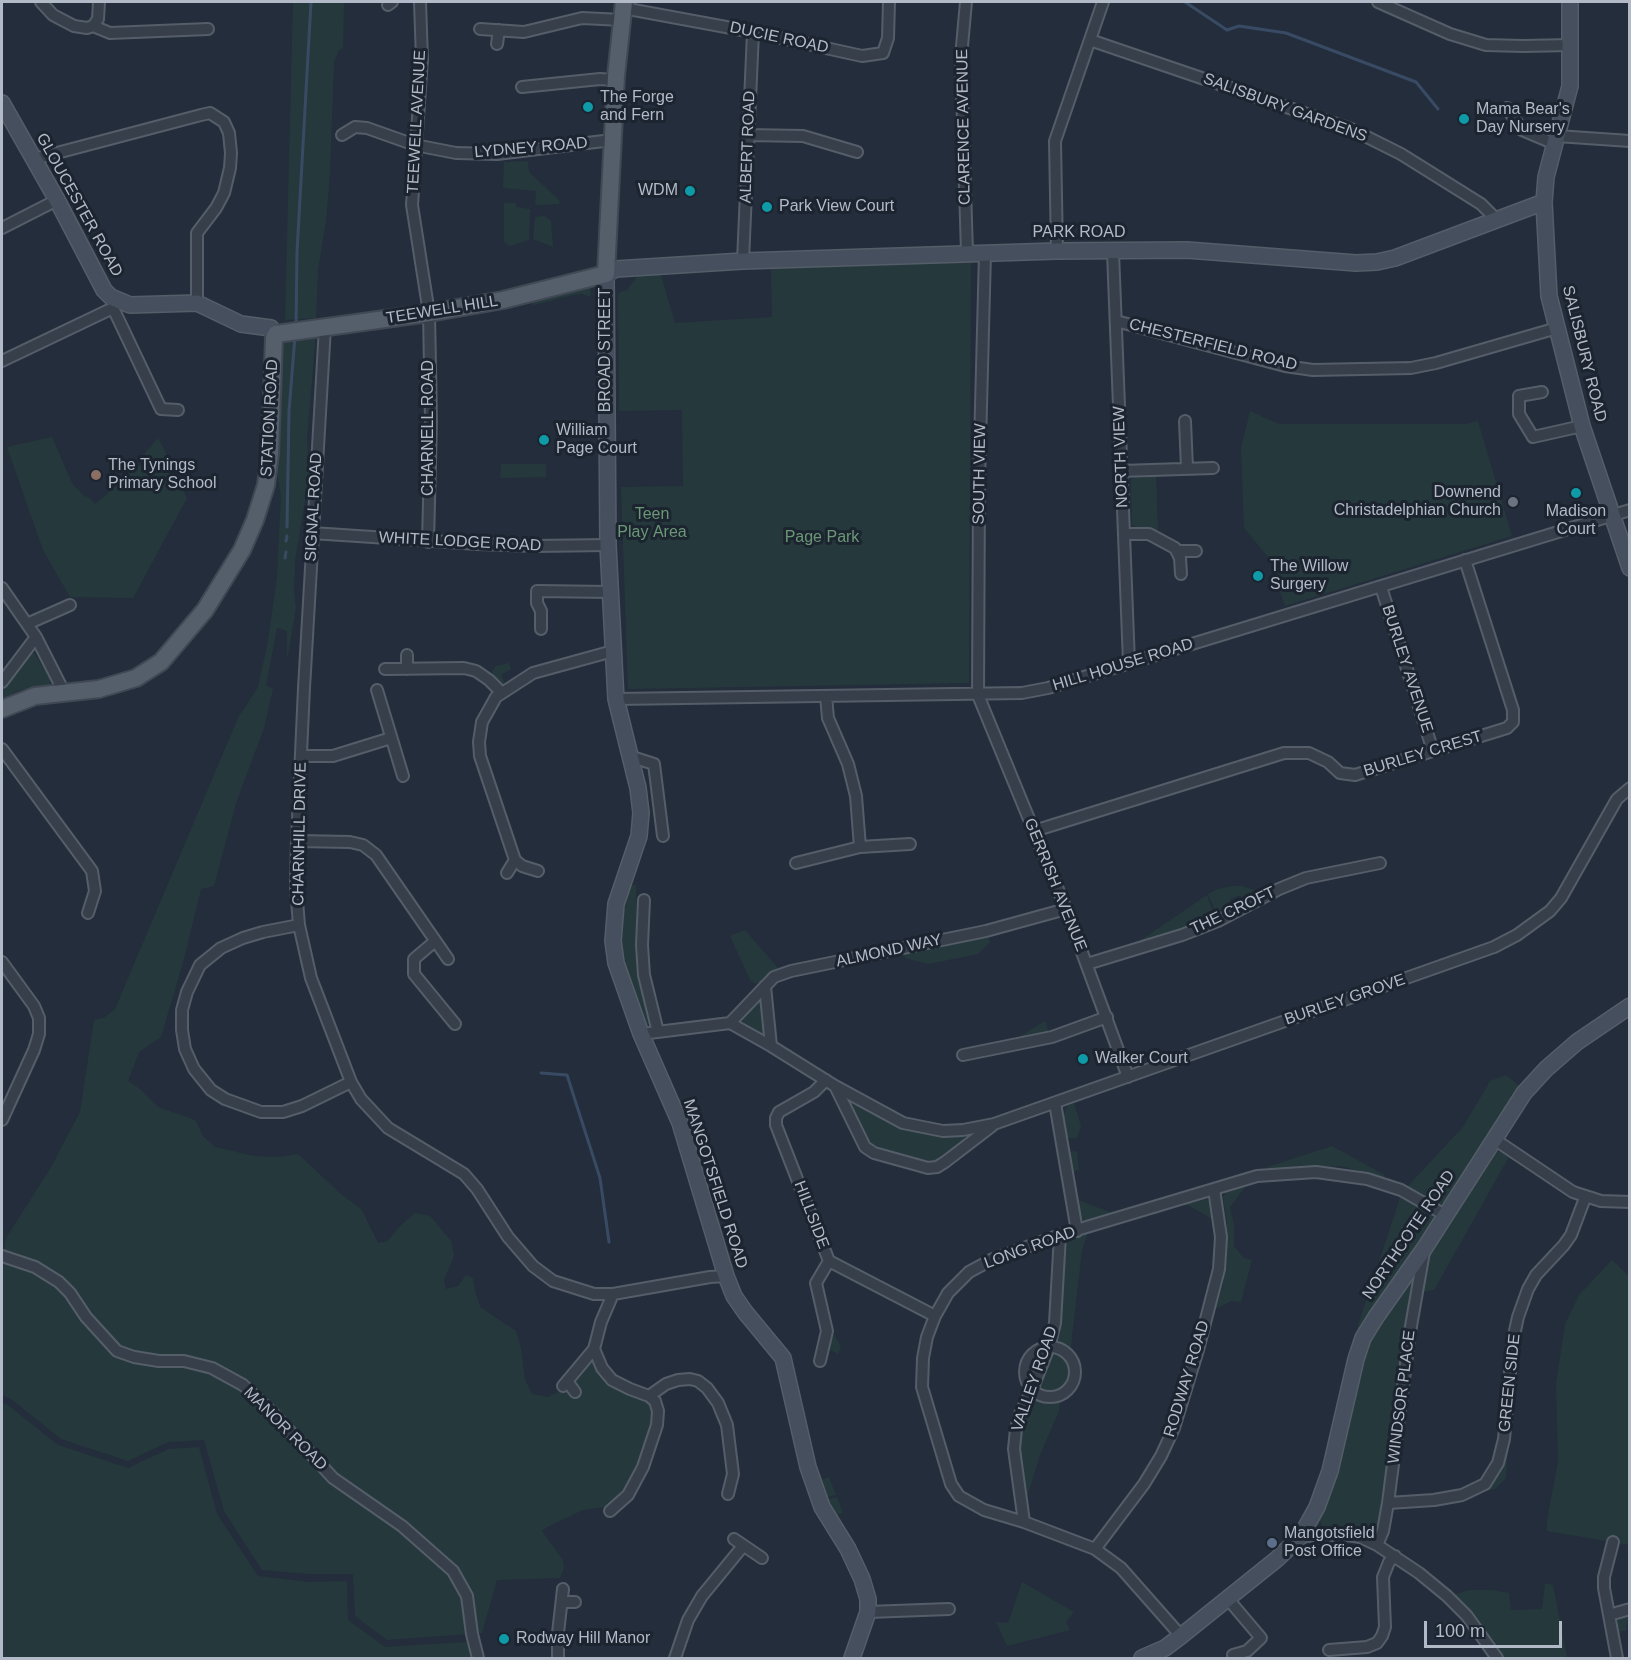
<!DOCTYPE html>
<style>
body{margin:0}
#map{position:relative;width:1631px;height:1660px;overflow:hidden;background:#242d3b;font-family:Helvetica,sans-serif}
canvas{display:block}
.frame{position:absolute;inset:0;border:3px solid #b3bac7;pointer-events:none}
.scale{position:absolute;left:1424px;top:1621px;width:138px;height:27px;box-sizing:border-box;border:3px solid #b3bac7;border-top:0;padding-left:8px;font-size:18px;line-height:21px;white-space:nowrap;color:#b3bac7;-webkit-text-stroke:4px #1c2430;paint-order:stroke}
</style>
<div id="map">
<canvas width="1631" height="1660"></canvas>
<div class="frame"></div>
<div class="scale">100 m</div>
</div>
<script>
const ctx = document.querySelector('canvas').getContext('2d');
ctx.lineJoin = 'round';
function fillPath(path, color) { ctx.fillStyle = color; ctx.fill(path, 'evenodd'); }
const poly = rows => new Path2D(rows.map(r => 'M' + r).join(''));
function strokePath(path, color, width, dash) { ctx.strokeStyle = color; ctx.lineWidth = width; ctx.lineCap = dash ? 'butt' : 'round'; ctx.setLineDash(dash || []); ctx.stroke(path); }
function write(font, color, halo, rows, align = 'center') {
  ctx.font = font + ' Helvetica,sans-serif'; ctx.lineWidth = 6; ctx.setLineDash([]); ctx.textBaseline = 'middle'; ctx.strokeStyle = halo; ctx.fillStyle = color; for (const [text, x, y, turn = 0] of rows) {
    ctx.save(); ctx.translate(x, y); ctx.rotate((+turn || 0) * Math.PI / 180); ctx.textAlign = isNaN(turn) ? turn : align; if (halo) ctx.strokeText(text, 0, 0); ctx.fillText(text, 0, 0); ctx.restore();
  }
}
fillPath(poly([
 [293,2,344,2,343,48,339,50,334,62,330,173,326,221,318,270,316,318,285,320],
 [528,161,529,172,559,200,560,204,535,205,536,191,503,188,504,162],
 [504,203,516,203,516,207,530,209,529,240,510,246,504,242],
 [545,216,551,221,553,247,533,239,535,217],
 [971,262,969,683,628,689,621,487,683,486,682,410,619,411,618,293,627,290,638,275,660,272,675,323,772,317,771,269],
 [585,286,590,287,591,297,582,294,573,295,531,306,534,301],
 [316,333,307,438,309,476,295,561,294,592,296,607,287,660,287,631,277,628,266,685,273,689,264,728,236,803,214,886,201,889,184,959,161,1037,139,1052,128,1081,140,1089,158,1107,195,1120,203,1136,215,1147,254,1156,278,1157,298,1154,341,1194,361,1209,378,1243,388,1241,398,1228,415,1213,430,1216,451,1241,454,1256,444,1280,446,1289,458,1286,466,1275,473,1278,475,1291,481,1308,516,1331,521,1348,525,1380,532,1394,548,1397,564,1389,569,1391,587,1364,592,1363,596,1365,620,1390,639,1396,646,1400,649,1405,653,1415,651,1427,639,1465,624,1490,604,1507,583,1510,545,1528,542,1531,563,1560,564,1568,560,1578,497,1580,482,1633,387,1640,355,1616,353,1574,309,1574,262,1570,224,1511,204,1440,168,1442,128,1461,61,1439,11,1399,2,1395,2,1257,6,1252,4,1251,6,1238,50,1169,80,1112,94,1020,105,1017,115,1009,238,718,258,687,268,641,277,577,281,496,276,465,281,342,285,336],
 [1250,411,1279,424,1466,424,1478,421,1512,536,1285,606,1268,557,1244,528,1241,448],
 [52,437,72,483,85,497,87,496,95,504,145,461,145,453,158,438,162,445,187,498,133,598,70,597,43,550,7,447],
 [501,464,546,464,546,477,500,478],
 [1147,475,1156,476,1158,531,1132,526,1131,480,1134,478,1146,478],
 [30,651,35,654,50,679,50,685,20,690,2,699,2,687],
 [509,663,511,669,501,675,505,683,498,684,492,678,493,673,492,672,496,666],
 [631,885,636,885,637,961,641,985,652,1019,651,1023,646,1026,625,966,621,945,621,924],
 [1232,886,1242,886,1257,891,1267,891,1253,898,1238,896,1231,899,1225,910,1217,915,1208,894,1218,889],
 [1207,895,1214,915,1189,928,1135,944],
 [745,930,778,968,756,984,750,980,730,936],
 [988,937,990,942,978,954,928,964,905,958,904,954],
 [761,999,764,1001,765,1036,741,1020],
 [1045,1021,1049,1033,1016,1039],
 [1506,1075,1522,1088,1445,1202,1438,1205,1406,1188,1463,1127,1490,1081],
 [849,1098,891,1121,962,1134,966,1141,940,1161,931,1163,878,1150,870,1147,845,1099],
 [1074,1103,1081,1126,1077,1138,1066,1138,1062,1118,1068,1105],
 [1332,1146,1385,1175,1384,1178,1341,1166,1268,1171,1267,1167],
 [1077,1151,1079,1170,1072,1171,1069,1152],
 [1501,1151,1510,1155,1434,1290,1421,1292,1431,1249,1495,1152],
 [1246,1186,1230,1207,1234,1226,1234,1246,1244,1258,1252,1260,1241,1302,1231,1301,1215,1309,1223,1286,1227,1248,1227,1223,1223,1197,1227,1191],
 [1400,1198,1429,1211,1433,1215,1433,1219,1360,1330,1357,1328],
 [1076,1199,1112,1213,1092,1221,1084,1220,1080,1218],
 [1207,1199,1211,1202,1212,1219,1186,1204],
 [1088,1233,1082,1250,1070,1354,1070,1380,1062,1390,1059,1411,1040,1455,1026,1501,1020,1442,1022,1428,1059,1324,1065,1244,1068,1239],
 [1612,1260,1629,1276,1629,1545,1547,1531,1547,1520,1558,1462,1556,1384,1565,1324,1579,1295],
 [1414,1273,1390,1421,1385,1496,1379,1524,1373,1528,1365,1529,1329,1528,1322,1526,1319,1517,1361,1356,1377,1324],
 [831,1330,841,1346,838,1354,829,1349],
 [2,1403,8,1405,58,1445,128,1468,169,1449,199,1447,217,1514,258,1576,308,1582,347,1581,348,1620,385,1647,467,1642,471,1658,2,1658],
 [1508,1445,1506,1478,1495,1489,1471,1494,1499,1469],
 [829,1477,836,1495,822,1498,818,1481],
 [837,1497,843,1513,834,1516,825,1500],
 [1022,1582,1074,1612,1066,1622,1070,1630,1007,1646,996,1622,1008,1623],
 [1545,1583,1553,1585,1567,1658,1501,1658,1451,1596,1469,1590,1493,1590,1509,1593,1511,1610,1542,1609],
 [1629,1613,1626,1631,1621,1631,1620,1635,1618,1636,1618,1617]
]), '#25393c');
strokePath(poly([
 [1185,2,1227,30,1239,26,1286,33,1416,82,1438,109],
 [296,326,297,252,311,2],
 [287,527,289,411,295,336],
 [286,541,287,536],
 [285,558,286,552],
 [541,1073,567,1075,600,1178,609,1242]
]), '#394b64', 3);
const street = poly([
 [41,2,53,15,74,26,87,28,93,26,110,33,208,29],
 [420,2,422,59,412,205,429,313,431,421,428,542],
 [966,2,961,57,967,253],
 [1378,2,1450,34,1486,45,1523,46,1571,45],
 [388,5,392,2],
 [623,8,753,32,862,56,883,53,888,38,889,2],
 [93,26,98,19,99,2],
 [480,29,524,32,582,18,622,20],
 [1090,40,1351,129,1401,154,1481,204,1498,221],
 [497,44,499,30],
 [522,87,600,79,616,80],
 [1507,108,1522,130,1555,144],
 [342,135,355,127,367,128,415,145,456,153,497,154,612,140],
 [748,135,803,136,857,152],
 [1557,136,1630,141],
 [34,159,201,115,210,113,224,122,229,133,231,153,230,168,224,193,216,208,197,233,197,303],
 [2,228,57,200],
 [1057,251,1055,141,1103,2],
 [1113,252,1129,663],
 [985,253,979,483,978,695,1066,909,1128,1077],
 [743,261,753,32],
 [113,308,161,409,178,410],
 [1116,321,1285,366,1313,370,1411,368,1436,363,1557,328],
 [325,327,304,688,297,841,296,888,299,925,311,978,351,1082,361,1099,388,1128,464,1174,477,1189,508,1237,533,1266,553,1281,594,1294,613,1294,710,1277,726,1276],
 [2,361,113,308,118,300],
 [1542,392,1519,396,1519,414,1533,437,1582,426],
 [1185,421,1187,468],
 [1121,471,1213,468],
 [312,533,478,544,535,546,608,545],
 [1124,534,1149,534,1175,548,1180,558,1181,574],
 [1177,551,1196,551],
 [1381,587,1433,751],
 [2,588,36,637,64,692],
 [27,624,70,605],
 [541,629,541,611,537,603,537,591,610,592],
 [407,655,407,669],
 [385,669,464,668,476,671,489,680,502,693],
 [2,682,36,637],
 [377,690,403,776],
 [826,696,828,718,848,764,856,796,860,847],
 [616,699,1022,693,1048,688,1630,510],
 [2,749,92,871,95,891,88,913],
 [301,756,333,756,391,738],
 [629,756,654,764,663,836],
 [1034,831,1284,753,1309,753,1328,762,1340,773,1355,775,1507,728,1513,722,1513,710,1465,560],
 [297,841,350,842,363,845,376,855,448,959],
 [796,863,860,847,910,844],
 [538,871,522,866,515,860,480,756,479,742,482,722,496,697,533,673,613,651],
 [507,873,515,860],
 [644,900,642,945,644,975,658,1032],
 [299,925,263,932,243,938,221,948,200,965,187,992,182,1010,182,1030,185,1049,194,1069,211,1090,225,1099,261,1112,283,1112,302,1106,351,1082],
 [434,942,414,959,414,974,455,1024],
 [2,962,34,1006,39,1018,39,1034,34,1050,2,1120],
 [1087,964,1182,935,1218,921,1279,889,1306,878,1380,863],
 [765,986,771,1046],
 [730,1023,774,977,791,971,986,931,1066,909],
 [641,1034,730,1023,771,1046,835,1086,903,1123,943,1131,963,1130,994,1124,1494,947,1517,935,1550,911,1561,898,1617,799,1630,788],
 [963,1055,1052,1037,1107,1017],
 [826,1080,814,1092,779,1112,776,1118,776,1125,829,1261,935,1316],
 [835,1086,865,1147,874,1153,928,1168,937,1167,945,1162,992,1126],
 [1055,1103,1077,1231],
 [1494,1139,1573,1192,1601,1201,1630,1202],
 [2,1256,35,1267,59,1282,70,1293,86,1317,117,1351,134,1357,159,1361,184,1361,212,1368,243,1385,273,1413,333,1478,402,1526,453,1571,467,1596,472,1634,478,1658],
 '1025 1372a25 25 0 1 1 50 0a25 25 0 1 1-50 0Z',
 [820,1361,827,1331,816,1283,829,1261],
 [567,1381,575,1392],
 [563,1386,594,1349],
 [649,1396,666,1384,678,1380,690,1379,698,1381,707,1388,718,1403,727,1425,733,1474,728,1494],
 [1388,1503,1434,1500,1462,1495,1485,1484,1498,1463,1504,1439,1513,1340,1518,1317,1528,1289,1536,1275,1564,1245,1571,1235,1585,1198],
 [610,1511,628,1495,643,1467,657,1425,658,1411,655,1401,649,1396,630,1389,612,1380,602,1368,594,1349,601,1322,613,1294],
 [1024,1522,1014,1449,1016,1429,1020,1414,1032,1390,1049,1347,1055,1323,1060,1235],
 [1301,1536,1347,1535,1360,1537,1377,1545,1419,1573,1447,1596,1467,1616,1497,1658],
 [734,1539,762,1558],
 [1613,1542,1604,1577,1604,1588,1617,1658],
 [1377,1545,1383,1531,1388,1503,1410,1332,1424,1252],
 [1095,1549,1144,1484,1161,1456,1174,1428,1198,1350,1219,1269,1221,1237,1214,1189],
 [1228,1599,1261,1638,1247,1651,1233,1655],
 [562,1602,575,1602],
 [868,1612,949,1609],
 [1609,1615,1630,1609],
 [1181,1636,1121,1568,1095,1549,1024,1522,984,1510,959,1496,951,1484,922,1387,923,1358,927,1337,935,1316,948,1293,969,1272,993,1259,1060,1235,1257,1176,1316,1172,1367,1179,1401,1190,1445,1215],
 [1329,1650,1367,1647,1377,1643,1382,1636,1385,1627,1383,1577,1389,1562,1395,1556],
 [558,1658,558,1633,563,1589],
 [675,1658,688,1620,702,1596,743,1546]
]);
const secondary = poly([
 [1570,2,1570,86,1546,177,1544,202,1549,296,1582,426,1630,568],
 [2,103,57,200,104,290,111,297,130,305,197,303,241,324,271,328,276,334],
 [852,1658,868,1612,868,1599,862,1579,848,1549,822,1507,808,1467,783,1358,745,1312,734,1296,726,1276,680,1123,641,1034,616,963,613,941,616,904,639,836,641,813,638,788,616,699,615,681,608,545,606,274,616,269,743,261,1057,251,1187,250,1356,263,1377,262,1395,258,1544,202],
 [1142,1658,1165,1648,1181,1636,1277,1559,1301,1536,1317,1507,1330,1471,1356,1359,1363,1338,1376,1317,1424,1249,1524,1093,1546,1069,1577,1042,1630,1006]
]);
const primary = poly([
 [2,709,35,696,99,689,136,678,161,662,205,610,242,550,255,520,266,485,270,454,274,338,276,334,429,313,503,300,606,274,616,76,624,2]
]);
strokePath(street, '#555d69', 14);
strokePath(secondary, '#555d69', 18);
strokePath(primary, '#404854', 20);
strokePath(street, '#373f4b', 10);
strokePath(secondary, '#454f5e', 15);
strokePath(primary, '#555e6b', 16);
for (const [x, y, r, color] of [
 [588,107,6,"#0f9aa8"],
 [1464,119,6,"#0f9aa8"],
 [690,191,6,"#0f9aa8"],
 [767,207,6,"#0f9aa8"],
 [544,440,6,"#0f9aa8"],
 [96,475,6,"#8d6e63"],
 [1576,493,6,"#0f9aa8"],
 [1513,502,6,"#6b7280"],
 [1258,576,6,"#0f9aa8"],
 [1083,1059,6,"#0f9aa8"],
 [1272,1543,6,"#5c6f8a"],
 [504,1639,6,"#0f9aa8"]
]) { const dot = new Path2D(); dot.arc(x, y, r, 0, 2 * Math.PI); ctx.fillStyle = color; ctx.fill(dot); strokePath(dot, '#1c2430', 2); }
write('16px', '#b3bac7', '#1c2430', [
 ["DUCIE ROAD",779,38,12],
 ["SALISBURY GARDENS",1285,108,20],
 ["TEEWELL AVENUE",417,122,-87],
 ["CLARENCE AVENUE",964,127,-91],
 ["ALBERT ROAD",748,147,-88],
 ["LYDNEY ROAD",531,148,-5],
 ["GLOUCESTER ROAD",79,205,61],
 ["PARK ROAD",1079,233],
 ["TEEWELL HILL",442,310,-9],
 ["CHESTERFIELD ROAD",1213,345,14],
 ["BROAD STREET",606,350,-90],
 ["SALISBURY ROAD",1584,354,76],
 ["STATION ROAD",270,418,-87],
 ["CHARNELL ROAD",429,428,-90],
 ["NORTH VIEW",1121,457,-92],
 ["SOUTH VIEW",980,474,-89],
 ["SIGNAL ROAD",314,507,-87],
 ["WHITE LODGE ROAD",460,542,3],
 ["HILL HOUSE ROAD",1123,665,-17],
 ["BURLEY AVENUE",1407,669,72],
 ["BURLEY CREST",1423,754,-17],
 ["CHARNHILL DRIVE",300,834,-89],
 ["GERRISH AVENUE",1055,885,68],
 ["THE CROFT",1233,911,-25],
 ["ALMOND WAY",889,951,-12],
 ["BURLEY GROVE",1345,1000,-19],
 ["MANGOTSFIELD ROAD",715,1184,72],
 ["HILLSIDE",811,1215,69],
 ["NORTHCOTE ROAD",1409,1235,-56],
 ["LONG ROAD",1030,1248,-20],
 ["VALLEY ROAD",1035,1379,-71],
 ["RODWAY ROAD",1187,1379,-73],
 ["GREEN SIDE",1510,1383,-84],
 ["WINDSOR PLACE",1402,1397,-83],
 ["MANOR ROAD",285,1429,45]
]);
write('16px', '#b3bac7', '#1c2430', [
 ["The Forge",600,98],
 ["and Fern",600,116],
 ["Mama Bear's",1476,110],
 ["Day Nursery",1476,128],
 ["WDM",678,191,"right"],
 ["Park View Court",779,207],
 ["William",556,431],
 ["Page Court",556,449],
 ["The Tynings",108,466],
 ["Primary School",108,484],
 ["Downend",1501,493,"right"],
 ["Christadelphian Church",1501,511,"right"],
 ["Madison",1576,512,"center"],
 ["Court",1576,530,"center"],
 ["The Willow",1270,567],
 ["Surgery",1270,585],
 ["Walker Court",1095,1059],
 ["Mangotsfield",1284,1534],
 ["Post Office",1284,1552],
 ["Rodway Hill Manor",516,1639]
], 'left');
write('16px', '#6a9775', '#1c2430', [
 ["Teen",652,515],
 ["Play Area",652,533],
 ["Page Park",822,538]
]);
</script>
